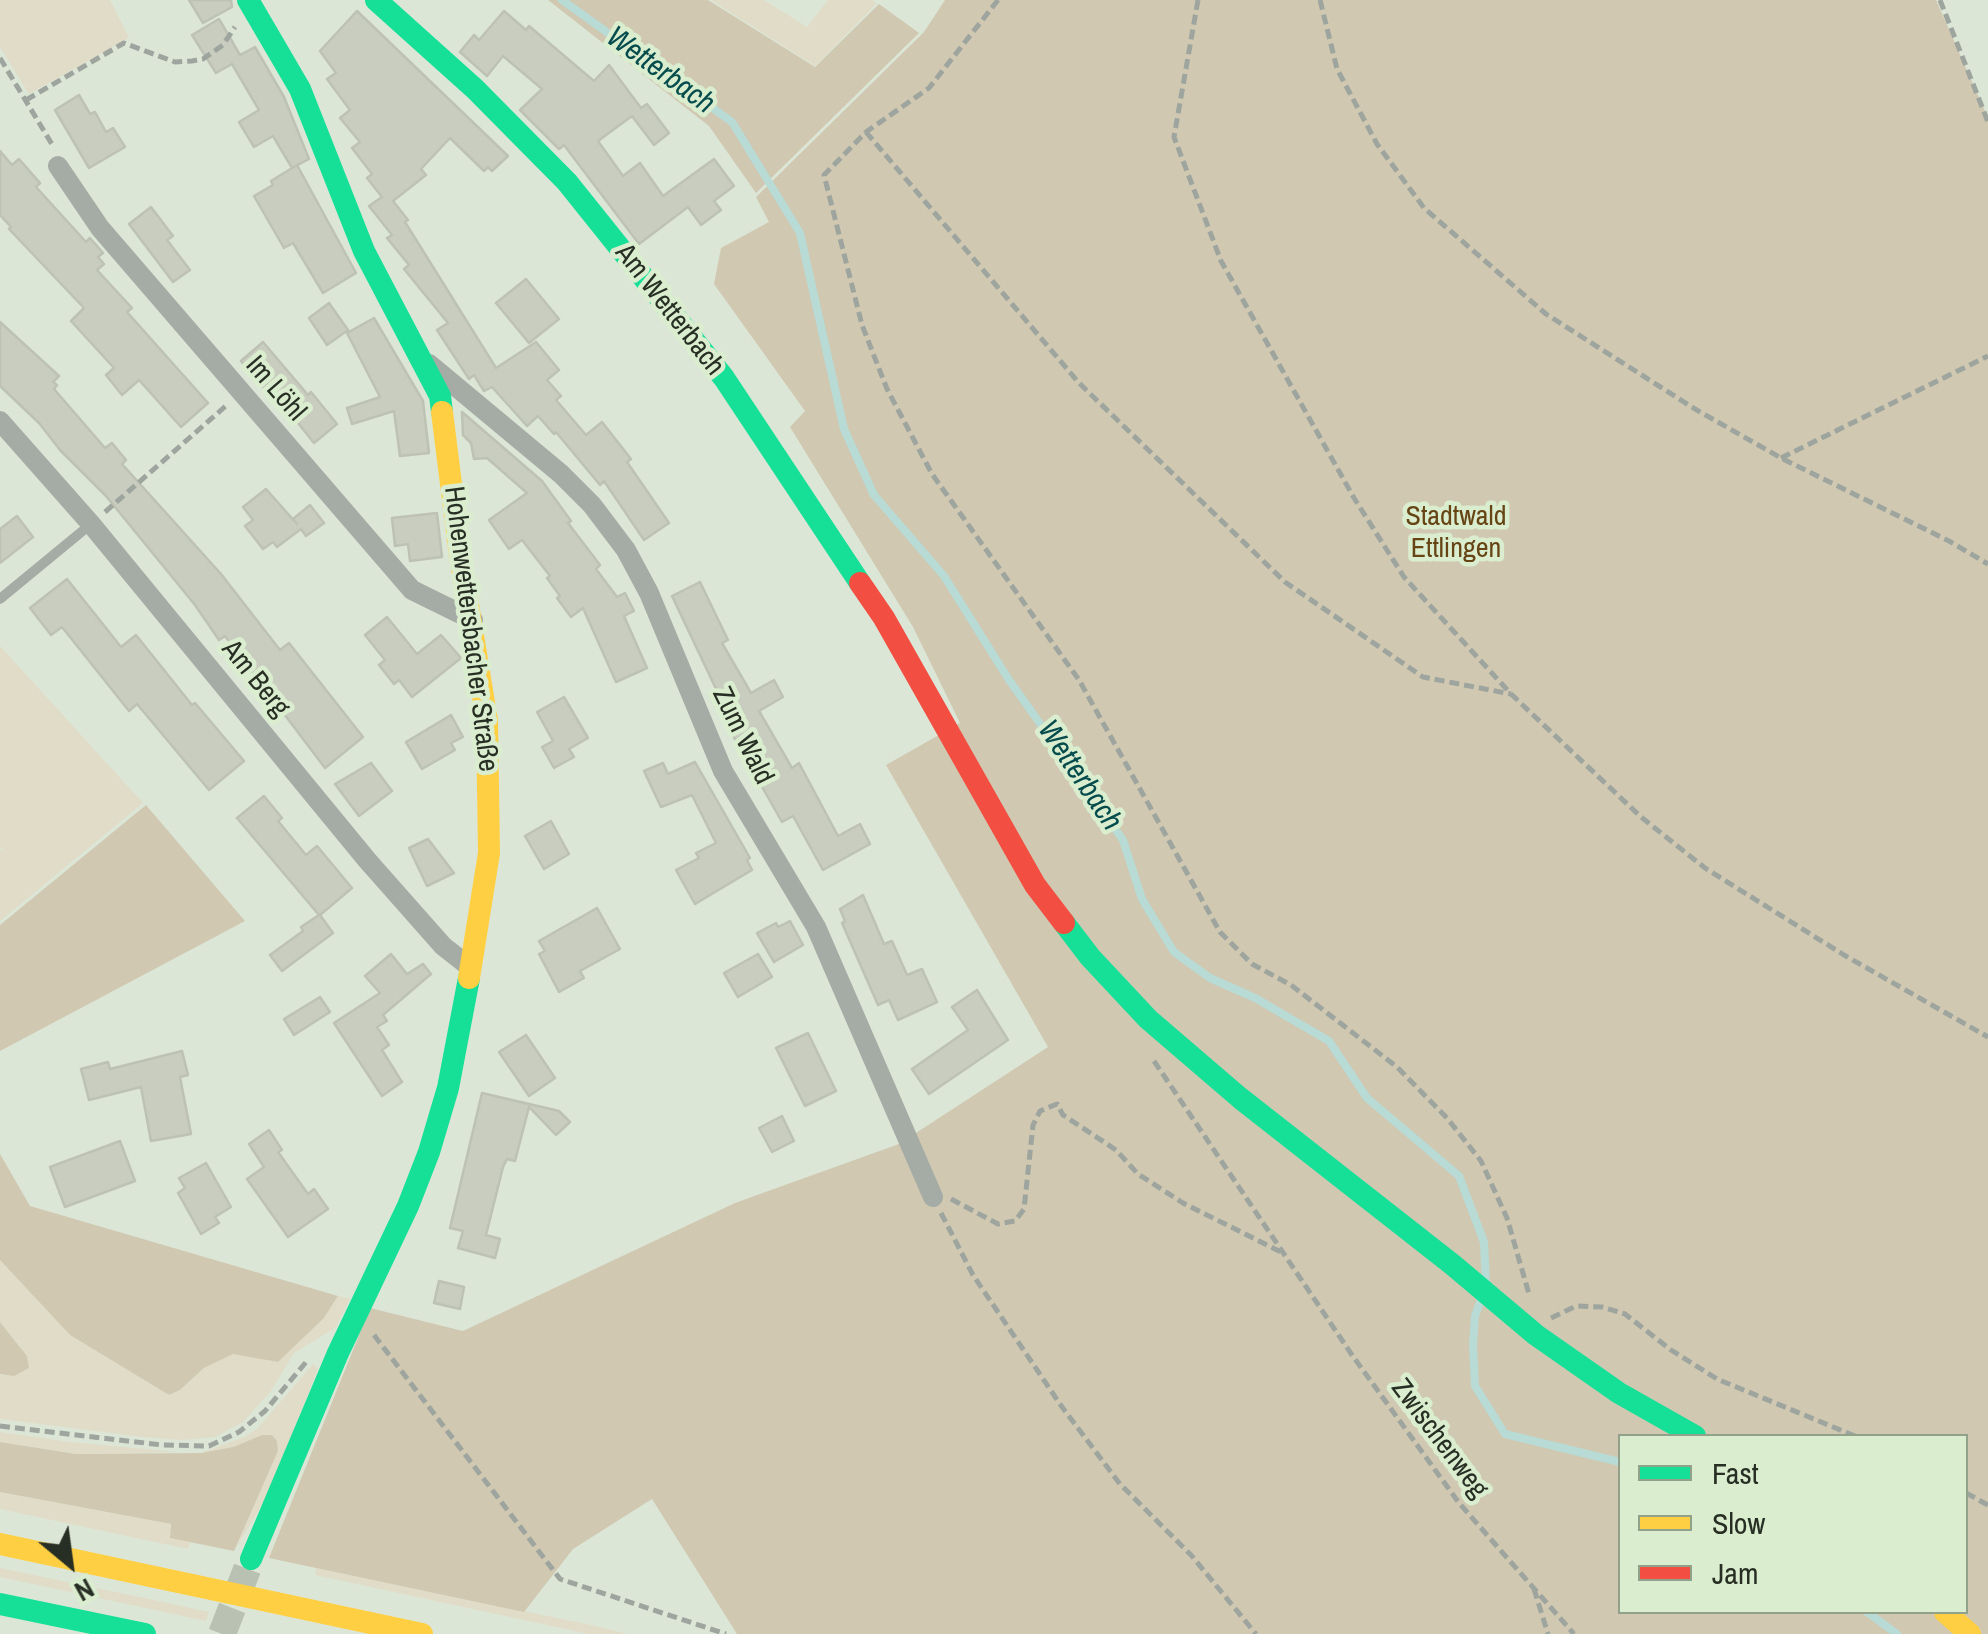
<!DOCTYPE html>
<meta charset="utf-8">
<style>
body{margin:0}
#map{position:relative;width:1988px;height:1634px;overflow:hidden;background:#dce6d6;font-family:"Archivo Narrow",sans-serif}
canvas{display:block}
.legend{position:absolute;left:1618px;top:1434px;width:350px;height:180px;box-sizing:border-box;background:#daedcf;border:2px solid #92a18a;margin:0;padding:12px 18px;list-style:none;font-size:30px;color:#272e23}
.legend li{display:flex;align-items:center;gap:20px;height:50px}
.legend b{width:50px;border:2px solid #92a18a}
.north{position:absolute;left:20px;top:1514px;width:100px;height:100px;-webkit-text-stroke:8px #daedcf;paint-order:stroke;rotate:151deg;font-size:28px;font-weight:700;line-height:40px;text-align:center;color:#272e23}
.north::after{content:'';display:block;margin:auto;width:35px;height:45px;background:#272e23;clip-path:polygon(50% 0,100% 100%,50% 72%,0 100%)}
</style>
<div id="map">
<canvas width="1988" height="1634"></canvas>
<ul class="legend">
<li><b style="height:12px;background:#16e098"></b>Fast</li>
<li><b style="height:12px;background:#ffcf43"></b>Slow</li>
<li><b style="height:12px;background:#f24e42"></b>Jam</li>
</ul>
<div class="north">N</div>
</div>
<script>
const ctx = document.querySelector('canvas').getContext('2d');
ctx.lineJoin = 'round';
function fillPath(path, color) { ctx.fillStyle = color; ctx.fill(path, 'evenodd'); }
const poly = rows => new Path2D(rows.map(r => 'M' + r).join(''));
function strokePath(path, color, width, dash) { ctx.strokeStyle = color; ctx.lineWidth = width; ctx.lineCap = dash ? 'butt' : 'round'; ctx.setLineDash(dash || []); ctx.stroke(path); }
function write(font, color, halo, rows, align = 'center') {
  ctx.font = font + ' "Archivo Narrow",sans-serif'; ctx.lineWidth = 9; ctx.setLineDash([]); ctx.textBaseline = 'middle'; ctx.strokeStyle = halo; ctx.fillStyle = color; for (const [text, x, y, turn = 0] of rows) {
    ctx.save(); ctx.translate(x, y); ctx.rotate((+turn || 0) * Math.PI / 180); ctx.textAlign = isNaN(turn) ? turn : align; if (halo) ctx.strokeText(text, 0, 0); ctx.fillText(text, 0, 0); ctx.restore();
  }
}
fillPath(poly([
 [0,0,110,0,129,38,29,94,0,47],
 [711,0,764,0,807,27,828,0,872,0,877,3,815,66],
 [0,646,143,803,0,921,0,849,4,852,0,847],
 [0,1260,70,1335,169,1395,180,1390,204,1368,233,1353,278,1362,324,1318,338,1296,350,1299,335,1328,294,1353,271,1391,243,1422,215,1437,183,1440,143,1437,0,1419,0,1374,4,1376,21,1347,0,1322],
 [313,1364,318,1369,266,1498,234,1551,278,1451,277,1441,262,1435,233,1447,201,1453,244,1437,257,1429],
 [0,1432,70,1442,178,1452,76,1454,0,1442],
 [0,1492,171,1524,170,1538,190,1542,188,1549,0,1509],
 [0,1568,149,1599,209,1612,206,1621,160,1611,0,1577],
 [316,1568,586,1624,628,1634,589,1634,315,1575]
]), '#e1dcc8');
fillPath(poly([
 [548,0,708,0,815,67,879,4,919,33,756,193,709,126],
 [945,0,1936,0,1988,118,1988,1634,737,1634,652,1499,573,1549,524,1612,269,1558,370,1308,463,1331,735,1203,899,1144,1048,1047,886,765,960,723,913,627,790,427,805,411,714,284,721,248,769,222,756,197,924,32],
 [1620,1436,1966,1436,1966,1612,1620,1612],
 [146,805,245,921,0,1051,0,925],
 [0,1154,30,1206,338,1296,324,1318,278,1362,233,1354,204,1368,180,1390,169,1395,70,1335,0,1260],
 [0,1322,27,1356,29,1368,14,1376,0,1374],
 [262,1435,272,1435,277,1441,278,1451,234,1551,170,1538,171,1524,0,1492,0,1442,76,1454,201,1453,233,1447]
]), '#d0c8b1');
strokePath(poly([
 [562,0,732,122,800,233,844,429,874,495,944,576,1009,680,1123,840,1142,899,1174,952,1210,978,1255,998,1329,1041,1367,1098,1459,1176,1484,1242,1486,1284],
 [1482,1297,1475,1316,1473,1344,1475,1386,1505,1434,1620,1462],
 [1867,1612,1897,1634]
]), '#b8dbd6', 8);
const building = poly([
 [189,0,231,0,232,7,203,23,189,0],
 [357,11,508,156,492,171,488,167,484,171,450,138,421,169,426,175,393,201,408,220,405,222,496,368,536,342,559,370,547,380,561,396,556,400,586,435,602,422,631,459,627,462,669,523,644,540,604,481,600,485,556,432,554,434,538,416,527,426,492,387,484,391,474,375,469,379,437,330,448,323,404,269,409,265,387,238,392,235,369,206,382,197,367,178,372,174,352,148,360,142,340,118,350,110,327,79,336,73,320,51,357,11],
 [504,11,526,30,529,26,594,81,609,65,641,108,647,104,669,133,654,145,632,116,598,141,623,176,640,163,663,196,714,159,734,186,714,201,721,210,701,225,688,207,639,244,564,145,559,149,520,110,542,89,503,56,487,76,460,52,474,35,479,40,504,11],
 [219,19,240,55,255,47,284,97,309,159,292,168,273,136,254,147,239,122,259,110,232,64,216,73,192,35,219,19],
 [79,95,90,114,95,112,106,132,113,128,125,147,89,168,55,110,79,95],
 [0,151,12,165,19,159,40,183,36,187,86,242,90,238,103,253,98,257,104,264,97,270,132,308,127,312,208,403,181,427,139,380,122,395,106,375,114,368,71,321,84,308,9,229,11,227,0,215,0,151],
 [297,165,356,273,323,293,293,243,284,248,254,196,273,185,271,181,297,165],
 [151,207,173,236,167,240,190,270,173,282,129,224,151,207],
 [526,279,559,319,529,343,496,303,526,279],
 [329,303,348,330,327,345,309,318,329,303],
 [374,318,423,401,429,453,400,456,394,411,352,424,347,408,380,397,347,333,374,318],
 [0,322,59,376,53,382,57,385,54,389,105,448,112,443,126,460,122,464,221,574,280,650,289,643,363,737,325,768,225,636,219,640,195,605,106,496,60,450,39,423,0,386,0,322],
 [263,342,308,395,311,392,337,424,314,443,267,384,263,387,241,361,263,342],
 [462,412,542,481,571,521,568,523,600,565,596,569,617,597,625,593,634,611,624,616,647,668,616,682,583,608,571,617,557,598,560,596,547,578,550,576,522,540,509,549,489,520,527,493,487,458,474,459,471,443,463,435,462,412],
 [266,489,297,524,293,519,310,505,324,523,306,536,301,529,277,547,273,542,263,549,245,526,253,520,243,507,266,489],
 [437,513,442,557,410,561,408,544,395,546,392,518,437,513],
 [17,516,33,537,0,563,0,529,17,516],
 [67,579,121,647,136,635,192,705,195,703,244,761,209,790,137,704,129,711,62,627,51,635,30,608,67,579],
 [700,582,728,640,722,643,751,693,774,680,783,697,759,711,792,768,799,763,838,836,860,824,870,844,823,870,793,816,782,822,710,695,717,691,672,596,700,582],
 [387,617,417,654,441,635,461,658,412,697,399,680,394,684,379,665,385,660,365,635,387,617],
 [564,697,588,738,569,749,574,757,554,768,542,747,553,741,537,712,564,697],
 [451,715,463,737,451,743,455,750,422,769,406,742,451,715],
 [695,762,750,858,747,860,752,870,695,904,676,870,699,858,696,853,716,843,692,795,661,807,644,771,663,763,668,774,695,762],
 [371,763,392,791,359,816,335,784,371,763],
 [264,796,282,818,278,821,306,855,317,846,352,888,320,915,333,933,282,971,270,955,303,931,301,927,319,915,237,818,264,796],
 [551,821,569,854,544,869,525,836,551,821],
 [428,839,454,873,427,886,409,848,428,839],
 [863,895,884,944,892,941,907,975,922,969,937,1002,898,1020,889,1000,878,1005,842,923,845,921,840,909,863,895],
 [597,908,620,949,580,971,584,978,559,992,539,954,545,951,539,941,597,908],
 [790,921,803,945,774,962,757,933,776,923,778,927,790,921],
 [391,954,407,974,423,964,431,974,383,1015,387,1021,377,1027,389,1045,382,1050,402,1082,382,1096,334,1023,380,993,365,976,391,954],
 [758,954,772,977,738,997,724,973,758,954],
 [977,990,1008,1040,929,1094,912,1069,968,1030,952,1007,977,990],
 [320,997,330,1012,294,1035,284,1019,320,997],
 [808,1033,836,1091,805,1106,776,1048,808,1033],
 [526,1035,555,1078,529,1096,499,1052,526,1035],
 [182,1051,188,1075,180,1077,191,1134,151,1141,141,1087,89,1100,81,1069,108,1062,110,1069,182,1051],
 [482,1093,559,1111,570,1122,556,1135,529,1107,515,1161,507,1159,503,1167,486,1235,500,1239,495,1258,458,1248,463,1231,450,1228,482,1093],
 [782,1116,794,1141,772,1152,759,1128,782,1116],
 [269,1130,282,1150,278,1152,308,1194,314,1189,328,1209,288,1237,247,1179,264,1167,249,1144,269,1130],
 [120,1141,135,1181,65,1207,50,1167,120,1141],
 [206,1163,231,1207,215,1217,219,1223,201,1234,178,1193,185,1188,179,1178,206,1163],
 [439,1281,464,1287,460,1309,434,1303,439,1281]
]);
fillPath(building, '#c9cdbf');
strokePath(building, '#bec2b5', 2.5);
strokePath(poly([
 [222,1634,251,1559]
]), '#b8c1b2', 28, [28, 14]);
strokePath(poly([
 [998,0,929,88,866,132,824,175,862,325,887,389,932,474,1079,680,1220,932,1252,964,1291,985,1397,1067,1447,1118,1481,1161,1507,1218,1529,1294],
 [1198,0,1174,137,1221,261,1354,498,1404,577,1511,694,1641,817,1705,868,1844,955,1988,1037],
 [1320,0,1337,69,1377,144,1424,208,1546,314,1695,409,1781,458,1949,541,1988,564],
 [1940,0,1988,122],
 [0,58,53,146],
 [26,100,124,43,175,62,192,61,203,59,223,45,235,27],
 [866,132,1079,383,1285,582,1423,677,1511,694],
 [1781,458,1988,356],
 [105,512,228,404],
 [1154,1061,1352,1355,1459,1503,1574,1634],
 [951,1199,998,1224,1015,1221,1024,1209,1033,1125,1040,1111,1057,1104,1063,1115,1116,1150,1138,1174,1183,1203,1283,1253],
 [941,1213,973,1275,1062,1407,1120,1484,1191,1555,1256,1634],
 [1551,1318,1576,1306,1602,1307,1625,1314,1671,1350,1717,1379,1855,1436],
 [374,1335,560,1579,726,1634],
 [0,1426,162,1445,209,1446,239,1432,265,1411,307,1361],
 [1966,1493,1988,1505],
 [1534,1589,1548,1634]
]), '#9ea59e', 5, [10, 5]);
strokePath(poly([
 [0,599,91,524]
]), '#a5aca6', 10);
strokePath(poly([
 [58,166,100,228,412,590,473,620],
 [429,364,561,474,592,505,626,550,649,593,723,771,816,927,933,1197],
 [0,421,91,524,367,860,443,946,471,968]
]), '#a5aca6', 20);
strokePath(poly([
 [248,0,300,89,364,251,440,396,442,412],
 [376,0,475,89,567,182,724,378,860,583],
 [1064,923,1090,957,1148,1019,1240,1098,1453,1265,1536,1335,1619,1393,1695,1436],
 [251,1559,338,1353,408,1206,429,1152,448,1088,469,978],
 [0,1604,145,1634]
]), '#16e098', 22);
strokePath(poly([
 [442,412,460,556,487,721,489,853,469,978],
 [0,1544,422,1634],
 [1945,1612,1970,1634]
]), '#ffcf43', 22);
strokePath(poly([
 [860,583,884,618,1035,885,1064,923]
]), '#f24e42', 22);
write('28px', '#272e23', '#daedcf', [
 ["Am Wetterbach",669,310,52],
 ["Im Löhl",275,389,49],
 ["Hohenwettersbacher Straße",470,629,83],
 ["Am Berg",255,679,51],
 ["Zum Wald",742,736,64],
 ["Zwischenweg",1439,1439,53]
]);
write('28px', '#664414', '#daedcf', [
 ["Stadtwald",1456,517],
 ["Ettlingen",1456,549]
]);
write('italic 30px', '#064c4d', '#daedcf', [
 ["Wetterbach",660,71,36],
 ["Wetterbach",1079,776,56]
]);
</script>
